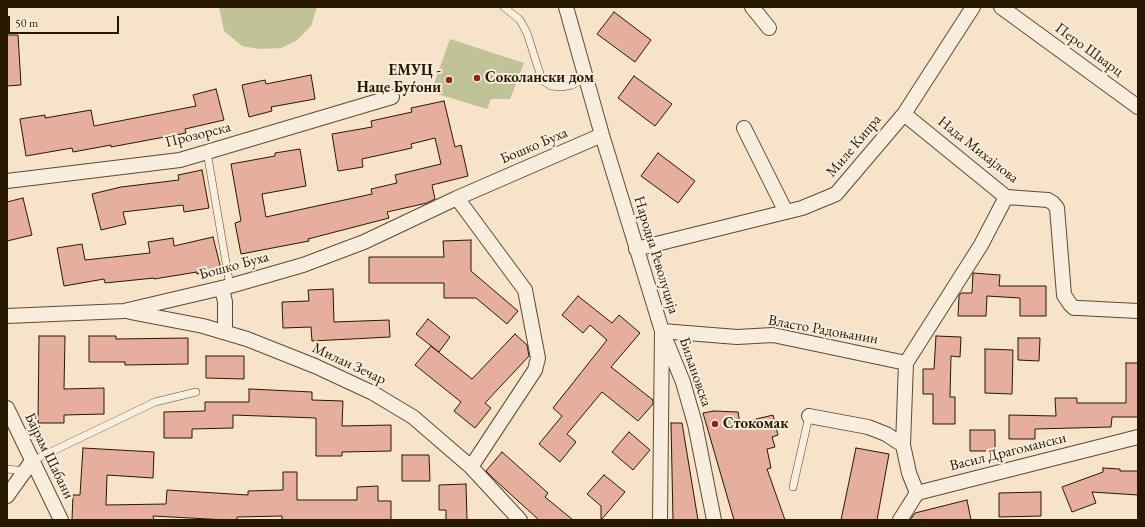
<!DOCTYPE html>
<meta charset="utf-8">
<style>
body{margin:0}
#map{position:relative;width:1145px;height:527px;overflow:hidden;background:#f6e3ca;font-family:"EB Garamond",serif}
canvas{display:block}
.frame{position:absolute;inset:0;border:8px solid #291800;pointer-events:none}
.scale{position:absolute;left:8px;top:16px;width:111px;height:18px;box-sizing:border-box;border:2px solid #291800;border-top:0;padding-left:5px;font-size:12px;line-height:14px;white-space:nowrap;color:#291800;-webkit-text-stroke:3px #f9eddd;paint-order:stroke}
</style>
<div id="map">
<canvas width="1145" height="527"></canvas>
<div class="frame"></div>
<div class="scale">50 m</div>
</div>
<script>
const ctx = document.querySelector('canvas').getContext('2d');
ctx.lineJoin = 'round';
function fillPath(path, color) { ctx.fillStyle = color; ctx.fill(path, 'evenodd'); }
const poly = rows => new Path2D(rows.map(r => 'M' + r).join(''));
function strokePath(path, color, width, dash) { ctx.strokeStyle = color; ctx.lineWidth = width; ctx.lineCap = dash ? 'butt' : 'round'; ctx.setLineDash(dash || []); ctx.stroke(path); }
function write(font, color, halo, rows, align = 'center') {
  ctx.font = font + ' "EB Garamond",serif'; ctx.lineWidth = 4; ctx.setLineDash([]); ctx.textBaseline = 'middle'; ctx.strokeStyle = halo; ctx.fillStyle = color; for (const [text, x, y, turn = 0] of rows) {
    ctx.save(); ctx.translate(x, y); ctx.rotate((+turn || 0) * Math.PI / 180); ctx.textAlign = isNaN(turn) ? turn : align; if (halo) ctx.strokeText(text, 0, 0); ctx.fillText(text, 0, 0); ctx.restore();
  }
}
fillPath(poly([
 [219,7,317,7,311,26,296,41,281,48,259,49,242,46,224,31],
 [450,39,524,63,510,99,491,99,487,109,431,92]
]), '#bfc395');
const building = poly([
 [614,12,651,40,635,62,597,34,614,12],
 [7,35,18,35,21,85,7,86,7,35],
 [311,75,315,99,271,107,272,111,249,117,242,85,265,80,266,84,311,75],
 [634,76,672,104,655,126,618,98,634,76],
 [216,89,224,120,185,129,186,133,111,147,111,145,73,152,72,148,26,156,20,119,45,115,45,118,91,110,94,126,196,106,193,95,216,89],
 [444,101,455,147,461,145,468,176,432,185,435,199,427,203,387,212,389,218,308,239,309,241,241,254,235,223,241,221,231,164,275,156,275,153,300,149,306,186,262,194,266,217,372,194,371,189,397,183,395,175,441,164,435,138,411,144,412,148,362,159,363,167,338,171,332,134,372,127,371,121,412,112,411,108,444,101],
 [658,153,695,181,678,203,641,176,658,153],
 [202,170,209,208,184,212,183,205,123,212,126,224,101,230,92,194,121,187,179,180,178,175,202,170],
 [23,198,32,235,7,241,7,202,23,198],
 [213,237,221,269,197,274,197,272,154,279,154,278,105,283,104,279,64,286,57,248,82,244,85,260,150,253,148,242,173,238,174,246,213,237],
 [471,240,471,271,518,311,507,324,476,298,444,298,444,283,369,283,369,257,444,257,443,241,471,240],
 [973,273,1000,275,999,286,1046,286,1046,316,1020,316,1020,298,987,296,986,316,958,316,959,296,961,293,972,293,973,273],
 [333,289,334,322,389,320,390,337,312,341,311,327,283,328,282,302,309,301,308,290,333,289],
 [578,296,612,323,619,315,640,333,611,367,653,400,653,404,638,421,602,392,567,434,576,442,560,462,539,444,562,416,553,408,607,340,590,325,583,333,562,315,578,296],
 [428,319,450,337,439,352,416,334,428,319],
 [515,334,527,345,529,356,485,403,491,408,475,428,454,411,461,402,415,365,431,346,472,379,515,334],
 [39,336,65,336,64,389,104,388,104,414,64,415,64,423,38,423,39,336],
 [89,336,116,336,116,339,188,338,188,364,125,365,125,362,89,362,89,336],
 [936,336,961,337,960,357,951,356,950,397,955,397,955,424,933,424,933,394,923,394,923,369,934,369,936,336],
 [1018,338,1040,338,1039,361,1018,360,1018,338],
 [985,349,1013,350,1012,394,985,393,985,349],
 [206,356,244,356,244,379,206,378,206,356],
 [1126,363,1138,363,1138,417,1112,417,1111,427,1035,429,1035,439,1009,439,1009,415,1056,416,1055,398,1077,398,1077,403,1126,403,1126,363],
 [249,389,312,392,312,400,343,401,342,426,391,425,391,451,342,452,342,456,316,456,316,418,233,415,233,428,192,429,192,438,164,438,164,412,205,411,205,402,249,402,249,389],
 [714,411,738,412,740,423,773,415,778,435,772,437,775,447,767,449,771,468,767,469,785,520,734,520,703,413,714,411],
 [671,423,682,423,698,520,673,520,671,423],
 [970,430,995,430,995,451,970,451,970,430],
 [629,432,650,450,633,470,612,452,629,432],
 [83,448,154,452,153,478,107,475,106,505,166,504,167,490,248,495,248,491,283,490,283,472,297,472,297,500,357,500,357,487,378,486,378,501,391,501,391,520,282,520,282,516,237,517,237,520,227,520,153,516,154,520,72,520,73,495,80,495,83,448],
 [856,448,889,454,877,520,841,520,856,448],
 [502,452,548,493,545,497,573,520,539,520,495,480,486,471,502,452],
 [402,455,429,455,430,481,402,481,402,455],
 [1103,468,1120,469,1120,471,1138,471,1138,495,1092,492,1096,503,1072,512,1062,487,1103,472,1103,468],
 [604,475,625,492,601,520,601,506,587,494,604,475],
 [466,484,467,520,446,520,446,510,439,510,439,485,466,484],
 [1041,492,1041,516,999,517,999,493,1041,492],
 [967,500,971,520,910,520,915,513,967,500]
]);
fillPath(building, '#e6ae9c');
strokePath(building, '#291800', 1);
const lane = poly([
 [504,7,520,20,527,33,542,80,551,86,562,87,572,85,586,78],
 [207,152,230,286],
 [32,461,155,402,196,392],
 [7,469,25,471],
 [793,487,809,416]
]);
const street = poly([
 [566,7,602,135,662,331,660,520],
 [752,7,769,28],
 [1001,7,1138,107],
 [904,114,1006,197,1048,200,1053,203,1057,208,1064,295,1070,304,1074,308,1079,308,1138,311],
 [744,128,786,212],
 [7,181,180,160,392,97],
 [457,198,525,290,538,358,535,370,471,467],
 [636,249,802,208,836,194,904,114,973,7],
 [222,288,225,302,225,332],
 [130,312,203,326,247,339,315,366,373,393,413,417,471,467,520,520],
 [7,316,124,311,230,286,303,265,364,242,457,198,602,135],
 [7,408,61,520],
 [809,416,868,427,886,434,903,445],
 [917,493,909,473,903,445,906,363,981,245,1006,197],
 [7,496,32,461],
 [714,520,695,424,683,382,662,331,737,337,773,335,906,363],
 [900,520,917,493,1138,437]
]);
strokePath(lane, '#5c4b32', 8);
strokePath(street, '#5c4b32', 16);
strokePath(lane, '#f9eddd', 7);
strokePath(street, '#f9eddd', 14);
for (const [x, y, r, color] of [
 [477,78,4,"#8f2418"],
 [449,80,4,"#8f2418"],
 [715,424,4,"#8f2418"]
]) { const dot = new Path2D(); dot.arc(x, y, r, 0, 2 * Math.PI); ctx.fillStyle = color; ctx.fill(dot); strokePath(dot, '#f9eddd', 1.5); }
write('15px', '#291800', '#f9eddd', [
 ["Перо Шварц",1089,50,36],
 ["Прозорска",198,135,-14],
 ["Бошко Буха",534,146,-23],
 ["Миле Кипра",854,146,-50],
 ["Нада Михајлова",978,150,38],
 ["Народна Револуција",656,255,73],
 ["Бошко Буха",234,266,-15],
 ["Власто Радоњанин",823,330,10],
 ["Милан Зечар",349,364,25],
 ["Биљановска",695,372,71],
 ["Васил Драгомански",1008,452,-14],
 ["Бајрам Шабани",49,456,64]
]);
write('bold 15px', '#291800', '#f9eddd', [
 ["ЕМУЦ -",441,71,"right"],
 ["Наце Буѓони",441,88,"right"],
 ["Соколански дом",485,78],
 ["Стокомак",723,424]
], 'left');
</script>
